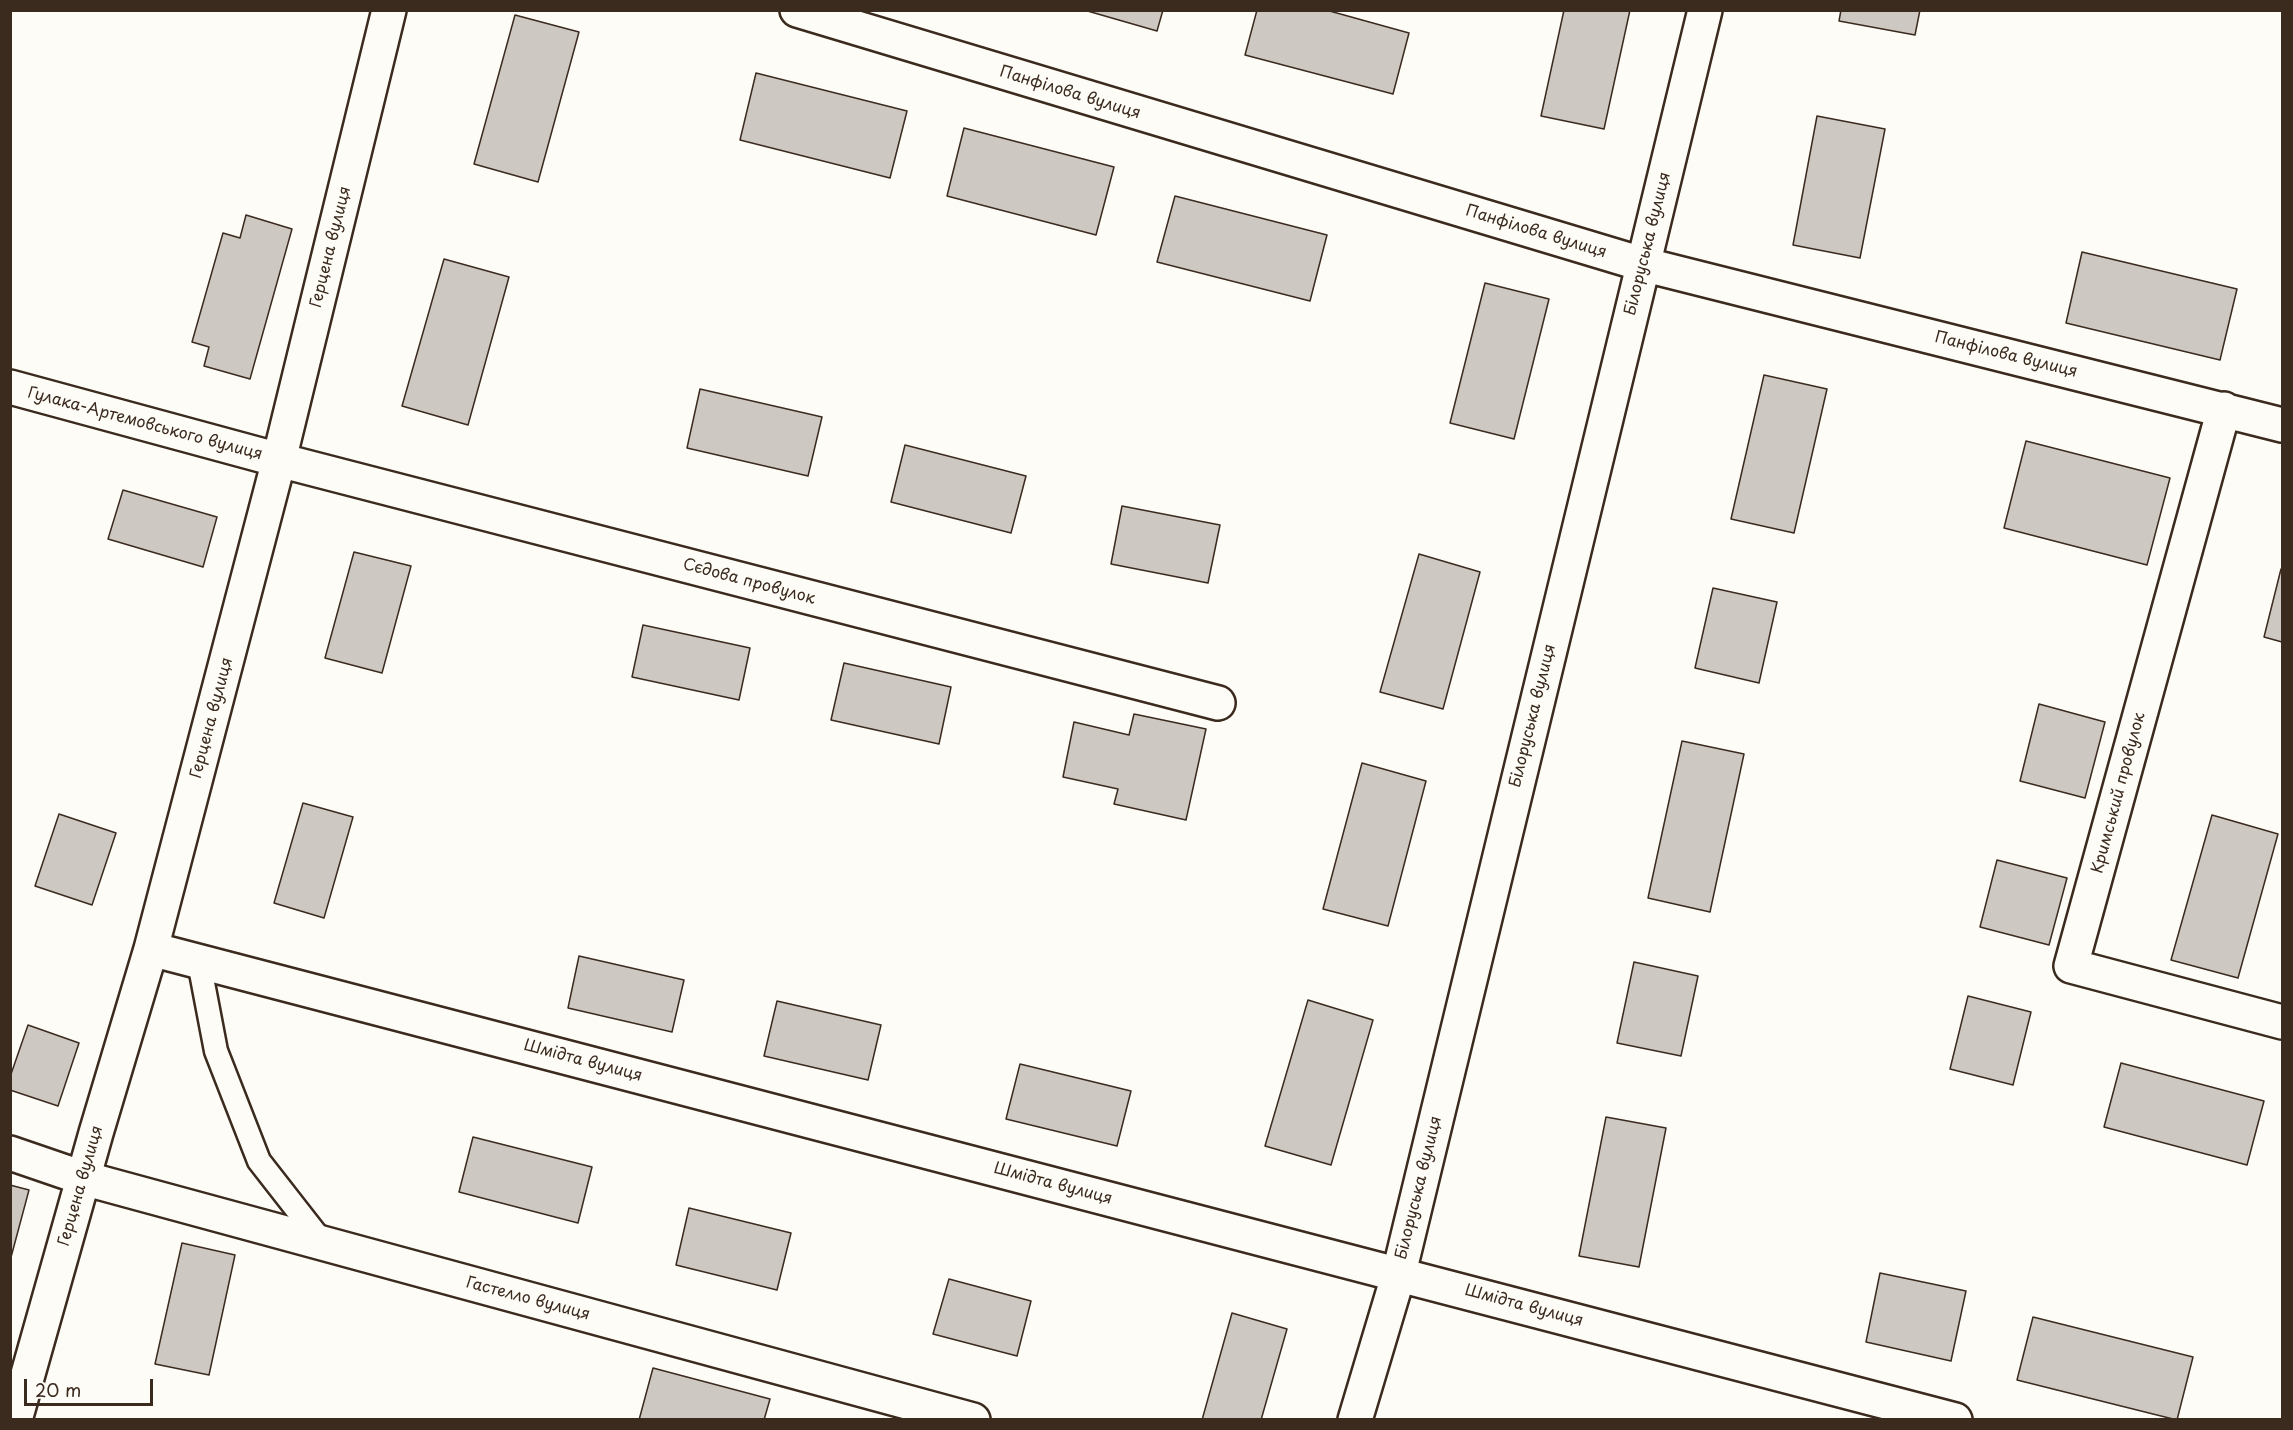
<!DOCTYPE html>
<meta charset="utf-8">
<style>
body{margin:0}
#map{position:relative;width:2293px;height:1430px;overflow:hidden;background:#fdfcf7;font-family:"Playpen Sans",sans-serif}
canvas{display:block}
.frame{position:absolute;inset:0;border:12px solid #3b2a1e;pointer-events:none}
.scale{position:absolute;left:24px;top:1379px;width:129px;height:27px;box-sizing:border-box;border:3px solid #3b2a1e;border-top:0;padding-left:8px;font-size:18px;line-height:21px;white-space:nowrap;color:#3b2a1e;-webkit-text-stroke:4px #fdfcf7;paint-order:stroke}
</style>
<div id="map">
<canvas width="2293" height="1430"></canvas>
<div class="frame"></div>
<div class="scale">20 m</div>
</div>
<script>
const ctx = document.querySelector('canvas').getContext('2d');
ctx.lineJoin = 'round';
function fillPath(path, color) { ctx.fillStyle = color; ctx.fill(path, 'evenodd'); }
const poly = rows => new Path2D(rows.map(r => 'M' + r).join(''));
function strokePath(path, color, width, dash) { ctx.strokeStyle = color; ctx.lineWidth = width; ctx.lineCap = dash ? 'butt' : 'round'; ctx.setLineDash(dash || []); ctx.stroke(path); }
function write(font, color, halo, rows, align = 'center') {
  ctx.font = font + ' "Playpen Sans",sans-serif'; ctx.lineWidth = 5; ctx.setLineDash([]); ctx.textBaseline = 'middle'; ctx.strokeStyle = halo; ctx.fillStyle = color; for (const [text, x, y, turn = 0] of rows) {
    ctx.save(); ctx.translate(x, y); ctx.rotate((+turn || 0) * Math.PI / 180); ctx.textAlign = isNaN(turn) ? turn : align; if (halo) ctx.strokeText(text, 0, 0); ctx.fillText(text, 0, 0); ctx.restore();
  }
}
const building = poly([
 [1084,10,1163,10,1157,31,1084,10],
 [1257,10,1326,10,1409,33,1393,94,1245,55,1257,10],
 [1564,10,1630,10,1604,129,1541,116,1564,10],
 [1841,10,1920,10,1915,35,1839,21,1841,10],
 [515,15,579,32,538,182,474,164,515,15],
 [756,73,907,111,890,178,740,140,756,73],
 [1817,116,1885,129,1860,258,1793,245,1817,116],
 [964,128,1114,167,1096,235,947,196,964,128],
 [1175,196,1327,235,1310,301,1157,262,1175,196],
 [246,215,292,229,250,379,204,366,209,347,192,342,223,233,240,238,246,215],
 [2082,252,2237,289,2220,360,2066,323,2082,252],
 [444,259,509,277,468,425,402,406,444,259],
 [1485,283,1549,299,1514,439,1450,423,1485,283],
 [1764,375,1827,389,1794,533,1731,519,1764,375],
 [700,389,822,417,808,476,687,448,700,389],
 [2026,441,2170,478,2147,565,2004,528,2026,441],
 [905,445,1026,476,1011,533,891,502,905,445],
 [123,490,217,517,203,567,108,539,123,490],
 [1122,506,1220,525,1208,583,1111,564,1122,506],
 [354,552,411,566,382,673,325,658,354,552],
 [1419,554,1480,572,1443,709,1380,692,1419,554],
 [2281,569,2282,569,2282,642,2264,637,2281,569],
 [1713,588,1777,602,1759,683,1695,668,1713,588],
 [643,625,750,648,739,700,632,677,643,625],
 [844,663,951,687,939,744,831,720,844,663],
 [2039,704,2105,722,2085,798,2020,781,2039,704],
 [1134,714,1206,729,1186,820,1114,804,1118,789,1063,777,1074,722,1129,735,1134,714],
 [1682,741,1744,754,1710,912,1648,898,1682,741],
 [1362,763,1426,781,1388,926,1323,909,1362,763],
 [303,803,353,817,324,918,274,903,303,803],
 [59,814,116,833,92,905,35,886,59,814],
 [2212,815,2278,834,2238,978,2171,960,2212,815],
 [1997,860,2067,878,2049,945,1980,927,1997,860],
 [579,956,684,980,672,1032,568,1008,579,956],
 [1634,962,1698,976,1681,1056,1617,1043,1634,962],
 [1968,996,2031,1012,2013,1085,1950,1069,1968,996],
 [1308,1000,1373,1020,1331,1165,1265,1146,1308,1000],
 [777,1001,881,1025,868,1080,764,1056,777,1001],
 [28,1025,79,1043,58,1106,10,1090,10,1077,28,1025],
 [2121,1063,2264,1101,2247,1165,2104,1127,2121,1063],
 [1020,1064,1131,1091,1117,1146,1006,1119,1020,1064],
 [1606,1117,1666,1128,1639,1267,1579,1256,1606,1117],
 [473,1137,592,1167,578,1223,459,1192,473,1137],
 [10,1185,29,1190,10,1261,10,1185],
 [689,1208,791,1233,777,1290,676,1265,689,1208],
 [182,1243,235,1255,209,1375,155,1364,182,1243],
 [1880,1273,1966,1291,1951,1361,1866,1342,1880,1273],
 [949,1279,1031,1301,1017,1356,933,1334,949,1279],
 [1232,1313,1287,1329,1261,1420,1202,1420,1232,1313],
 [2033,1317,2193,1357,2177,1420,2017,1380,2033,1317],
 [653,1368,770,1399,764,1420,639,1420,653,1368]
]);
fillPath(building, '#cdc8c2');
strokePath(building, '#3b2a1e', 1.5);
const service = poly([
 [199,962,216,1051,259,1161,323,1243]
]);
const minor = poly([
 [797,10,1642,264,2282,425],
 [10,387,279,460,1218,703],
 [2224,409,2071,966,2282,1022],
 [151,949,1955,1420],
 [10,1153,83,1178,973,1420],
 [15,1420,96,1133,151,949,279,460,389,10],
 [1355,1420,1399,1273,1705,10]
]);
strokePath(service, '#3b2a1e', 27);
strokePath(minor, '#3b2a1e', 38);
strokePath(service, '#fdfcf7', 22);
strokePath(minor, '#fdfcf7', 33);
write('16px', '#3b2a1e', '#fdfcf7', [
 ["Панфілова вулиця",1070,93,17],
 ["Панфілова вулиця",1536,232,17],
 ["Білоруська вулиця",1648,244,-76],
 ["Герцена вулиця",331,247,-76],
 ["Панфілова вулиця",2006,355,14],
 ["Гулака-Артемовського вулиця",145,424,15],
 ["Сєдова провулок",749,582,15],
 ["Білоруська вулиця",1533,716,-76],
 ["Герцена вулиця",212,718,-75],
 ["Кримський провулок",2119,793,-75],
 ["Шмідта вулиця",583,1061,15],
 ["Шмідта вулиця",1053,1184,15],
 ["Герцена вулиця",81,1186,-74],
 ["Білоруська вулиця",1419,1188,-76],
 ["Гастелло вулиця",528,1299,15],
 ["Шмідта вулиця",1524,1306,15]
]);
</script>
